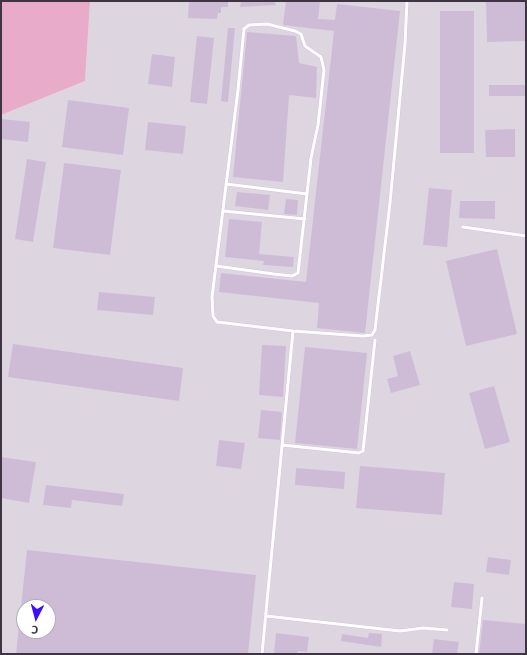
<!DOCTYPE html>
<meta charset="utf-8">
<style>
body{margin:0}
#map{position:relative;width:527px;height:655px;overflow:hidden;background:#efe4f2;font-family:"Open Sans",sans-serif}
canvas{display:block}
.frame{position:absolute;inset:0;border:2px solid #3f3444;pointer-events:none}
.north{position:absolute;left:16px;top:599px;width:40px;height:40px;box-sizing:border-box;background:#fff;border:1px solid #b2aeb4;border-radius:50%;rotate:186deg;font-size:11px;font-weight:700;line-height:16px;text-align:center;color:#3f3444}
.north::after{content:'';display:block;margin:auto;width:14px;height:18px;background:#3f0eff;clip-path:polygon(50% 0,100% 100%,50% 72%,0 100%)}
</style>
<div id="map">
<canvas width="527" height="655"></canvas>
<div class="frame"></div>
<div class="north">С</div>
</div>
<script>
const ctx = document.querySelector('canvas').getContext('2d');
ctx.lineJoin = 'round';
function fillPath(path, color) { ctx.fillStyle = color; ctx.fill(path, 'evenodd'); }
const poly = rows => new Path2D(rows.map(r => 'M' + r).join(''));
function strokePath(path, color, width, dash) { ctx.strokeStyle = color; ctx.lineWidth = width; ctx.lineCap = dash ? 'butt' : 'round'; ctx.setLineDash(dash || []); ctx.stroke(path); }
fillPath(poly([
 [90,1,526,1,526,654,1,654,1,115,85,81],
 [24,607,48,607,48,631,24,631]
]), '#ddd6e1');
fillPath(poly([
 [1,1,90,1,85,81,1,115]
]), '#e8abc9');
fillPath(poly([
 [189,1,228,1,228,7,221,7,221,13,218,13,217,19,188,18],
 [241,1,274,1,276,5,240,7],
 [286,1,320,1,318,19,335,20,337,4,400,11,365,333,317,328,319,303,219,292,221,273,306,282,334,31,283,25],
 [486,1,526,1,526,41,487,42],
 [440,11,474,11,474,153,440,153],
 [228,28,235,28,228,102,221,101],
 [247,32,296,36,299,63,317,67,316,98,289,95,283,182,233,177],
 [197,36,214,38,207,104,190,102],
 [152,54,175,57,172,87,148,84],
 [489,85,526,85,526,96,489,96],
 [68,100,129,108,123,155,62,147],
 [2,119,30,122,28,142,1,139],
 [148,122,186,126,183,154,145,150],
 [515,129,515,157,486,157,485,130],
 [27,159,46,162,33,242,15,239],
 [64,163,121,170,110,255,53,248],
 [429,188,452,190,447,247,423,245],
 [237,192,270,195,268,210,235,206],
 [286,199,298,200,297,215,284,214],
 [460,201,495,201,495,219,459,218],
 [229,219,262,222,259,254,294,257,293,267,263,265,264,261,225,257],
 [497,249,517,334,466,346,446,261],
 [99,292,155,297,153,315,97,310],
 [13,344,183,368,179,401,8,377],
 [262,345,286,346,283,397,259,395],
 [305,347,367,353,357,449,295,443],
 [410,351,420,385,391,393,387,379,398,376,393,356],
 [494,386,510,442,485,449,469,393],
 [261,410,282,412,280,440,258,438],
 [219,440,245,443,241,469,216,466],
 [1,457,36,462,29,503,1,498],
 [360,466,445,473,442,515,356,508],
 [296,468,345,472,344,489,295,485],
 [46,485,124,494,122,506,72,500,71,508,43,505],
 [27,550,256,575,248,654,16,654],
 [22,607,48,607,48,631,24,631,24,607],
 [488,557,511,560,509,575,486,572],
 [454,582,474,584,472,609,451,607],
 [483,620,526,624,526,654,479,654],
 [276,633,309,637,307,652,298,651,297,654,274,654],
 [369,633,382,634,381,647,341,641,342,634,368,638],
 [434,639,459,642,457,654,432,654]
]), '#cebcd7');
const lane = poly([
 [226,184,307,194],
 [223,211,305,219],
 [463,227,526,236],
 [216,266,274,274,292,276,298,273,311,158,318,125,324,70,321,57,305,46,301,34,295,31,267,24,249,25,244,29,238,90,212,297,213,316,217,322,293,331],
 [282,445,359,453,363,451,375,340],
 [266,616,400,631,423,628,447,630],
 [262,654,293,331,363,336,372,335,375,330,390,203,405,44,407,1],
 [476,654,482,598]
]);
strokePath(lane, '#d5c3dc', 4);
strokePath(lane, '#fff', 3);
</script>
